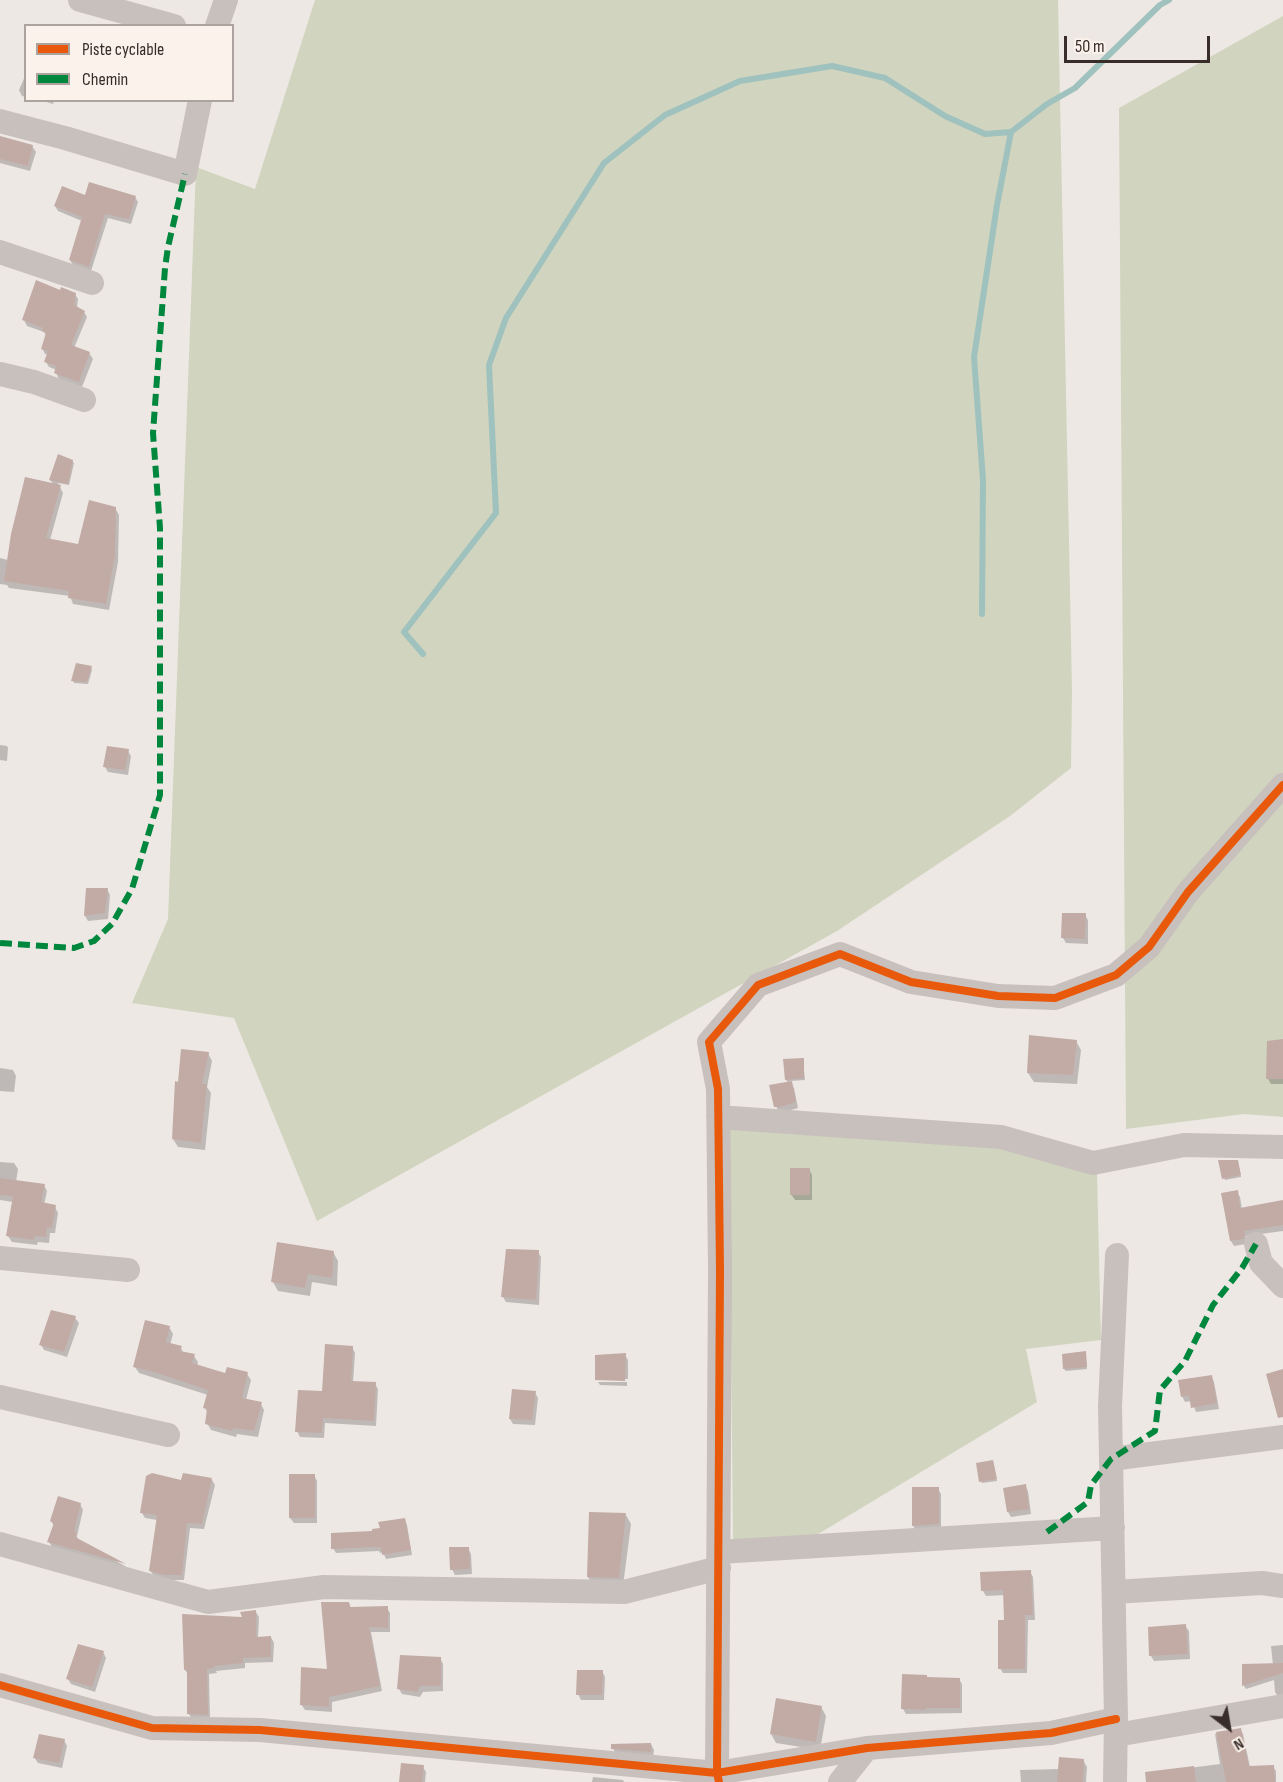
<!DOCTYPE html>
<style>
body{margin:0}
#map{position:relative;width:1283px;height:1782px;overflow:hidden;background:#eee8e4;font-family:"Sofia Sans Condensed",sans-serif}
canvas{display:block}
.legend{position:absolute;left:24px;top:24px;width:210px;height:78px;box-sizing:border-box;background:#faf2eb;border:2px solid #ada39e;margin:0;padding:8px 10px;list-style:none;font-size:18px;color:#392d2a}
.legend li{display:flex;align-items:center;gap:12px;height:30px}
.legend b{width:30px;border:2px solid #ada39e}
.north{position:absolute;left:1199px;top:1698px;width:60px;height:60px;-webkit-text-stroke:4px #faf2eb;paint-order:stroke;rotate:149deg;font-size:16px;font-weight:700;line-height:24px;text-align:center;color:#392d2a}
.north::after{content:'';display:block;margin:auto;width:21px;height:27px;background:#392d2a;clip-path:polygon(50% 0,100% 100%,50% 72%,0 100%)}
.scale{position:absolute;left:1064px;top:36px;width:146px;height:27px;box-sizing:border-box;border:3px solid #392d2a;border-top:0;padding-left:8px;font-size:18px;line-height:21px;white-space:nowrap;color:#392d2a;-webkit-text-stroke:4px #faf2eb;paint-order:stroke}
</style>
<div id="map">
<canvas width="1283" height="1782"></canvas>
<ul class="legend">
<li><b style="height:8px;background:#e8590c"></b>Piste cyclable</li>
<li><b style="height:8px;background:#00873e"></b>Chemin</li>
</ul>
<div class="north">N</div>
<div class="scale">50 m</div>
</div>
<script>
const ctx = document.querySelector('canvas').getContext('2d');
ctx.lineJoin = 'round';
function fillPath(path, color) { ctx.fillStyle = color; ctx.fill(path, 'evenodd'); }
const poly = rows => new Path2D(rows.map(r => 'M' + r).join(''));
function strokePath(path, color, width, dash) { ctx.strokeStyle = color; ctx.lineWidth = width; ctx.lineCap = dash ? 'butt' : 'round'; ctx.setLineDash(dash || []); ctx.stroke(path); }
fillPath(poly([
 [315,0,1058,0,1072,690,1071,768,1010,816,837,931,317,1221,234,1018,132,1003,168,919,196,167,255,189],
 [1283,16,1283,1117,1244,1114,1126,1129,1119,108],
 [729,1127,999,1146,1097,1173,1101,1340,1026,1349,1037,1402,810,1539,733,1541]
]), '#d1d4be');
fillPath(poly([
 [26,74,26,97,22,96,19,90],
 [40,100,54,100,53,104],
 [0,137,32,146,36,152,30,171,0,163],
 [86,197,135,197,138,202,131,224,108,218,91,271,73,265,70,260,82,221,58,211,55,206],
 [61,292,75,294,78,299,77,308,84,312,87,317,74,348,89,353,93,359,82,387,59,379,56,373,57,370,49,367,46,362,48,355,45,354,42,348,46,336,44,332,27,326,24,320],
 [72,461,74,463,69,485,58,483,63,493,50,540,79,546,115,508,119,515,118,562,109,610,73,604,70,596,9,588,7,585,0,584,0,558,8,560,54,485,50,480],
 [91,667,92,670,88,684,74,683,73,681],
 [0,745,7,746,8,748,7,761,0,760],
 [128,751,131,756,128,775,108,772,105,767],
 [107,889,110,895,108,919,88,921,85,916],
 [1085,915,1088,920,1088,944,1066,943,1063,938],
 [1030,1037,1076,1041,1081,1050,1077,1084,1034,1082,1028,1073],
 [1283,1040,1283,1084,1271,1084,1268,1079],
 [208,1053,212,1061,207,1087,211,1093,205,1150,178,1147,173,1139,179,1083],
 [803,1059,805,1080,790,1081,794,1088,798,1108,784,1112,779,1112,776,1106,789,1083,786,1080],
 [0,1068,13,1070,16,1076,14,1092,0,1091],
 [0,1162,14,1163,18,1169,16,1182,44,1185,47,1191,44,1205,55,1207,58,1213,55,1233,50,1233,49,1243,38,1242,37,1245,12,1242,8,1236,13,1202,0,1200],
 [1238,1164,1241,1177,1225,1180,1224,1178],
 [809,1169,812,1175,812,1200,795,1200,791,1194],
 [1237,1192,1240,1197,1242,1209,1283,1202,1283,1231,1246,1236,1247,1241,1246,1244,1234,1246,1231,1241],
 [333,1252,338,1261,337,1286,312,1282,310,1296,278,1291,273,1282],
 [538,1252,541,1257,539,1305,506,1302,503,1297],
 [52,1311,75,1318,79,1323,67,1357,44,1350,41,1345],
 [169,1327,173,1334,170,1345,181,1348,184,1354,194,1356,198,1362,197,1366,226,1375,247,1374,251,1380,246,1400,261,1404,264,1410,258,1437,237,1434,236,1437,211,1430,207,1423,208,1413,205,1408,208,1395,139,1373,135,1367],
 [352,1347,355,1353,353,1383,375,1384,378,1389,376,1426,325,1423,324,1438,300,1437,297,1431,324,1393],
 [1085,1353,1087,1369,1066,1371,1064,1369],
 [625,1355,628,1360,628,1379,597,1379,597,1381,596,1356],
 [1211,1376,1214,1382,1219,1409,1196,1412,1192,1401,1185,1402,1182,1396],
 [598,1382,627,1382,627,1386,600,1385],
 [535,1393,538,1398,535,1425,513,1424,510,1419],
 [993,1461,997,1481,982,1483,981,1481],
 [314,1475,317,1481,317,1523,294,1523,290,1518],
 [212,1480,215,1485,204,1529,190,1528,184,1580,168,1580,154,1576,150,1570,157,1520,145,1518,142,1513,182,1482],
 [1025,1486,1028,1491,1031,1514,1011,1517,1008,1512],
 [938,1489,941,1494,941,1530,916,1531,913,1525],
 [80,1504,83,1510,77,1536,78,1541,125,1566,127,1568,52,1547,49,1542,54,1526,51,1521],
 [626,1515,631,1524,623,1586,593,1585,588,1577],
 [405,1520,407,1525,412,1555,386,1559,383,1552,380,1553,379,1551,336,1553,333,1548],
 [468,1549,471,1554,472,1574,455,1575,452,1569],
 [1030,1572,1033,1577,1035,1620,1028,1620,1027,1673,1003,1673,1000,1668,1006,1622,1005,1595,986,1596,983,1591],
 [349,1603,351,1608,387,1608,390,1613,390,1632,371,1632,382,1691,332,1702,332,1712,305,1710,301,1704,328,1671],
 [256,1612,259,1617,258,1638,271,1637,274,1643,273,1662,245,1663,245,1668,216,1671,217,1673,209,1674,210,1720,192,1719,189,1714,189,1676,185,1670,243,1618],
 [1185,1626,1189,1631,1190,1659,1154,1661,1151,1656],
 [1283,1645,1283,1695,1277,1695,1275,1692,1274,1680,1246,1689,1244,1686,1243,1666,1273,1665,1271,1646],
 [103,1652,106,1658,95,1692,71,1684,68,1679],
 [440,1658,443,1664,443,1691,423,1692,420,1697,402,1694,399,1689],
 [602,1671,605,1677,604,1700,581,1700,578,1694],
 [927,1679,959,1679,962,1684,962,1713,906,1714,903,1709],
 [821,1707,826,1716,820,1750,776,1743,771,1734],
 [1240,1729,1243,1734,1250,1767,1273,1767,1276,1771,1276,1782,1152,1782,1151,1773,1220,1764,1215,1734],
 [64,1740,67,1746,62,1768,38,1763,34,1757],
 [651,1744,654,1750,653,1757,616,1754,613,1748],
 [1083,1760,1087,1767,1086,1782,1021,1782,1020,1770,1060,1769],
 [423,1767,426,1772,425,1782,400,1782],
 [593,1777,623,1780,624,1782,592,1782]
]), '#0003');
strokePath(poly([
 [982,614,983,480,974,357,997,205,1011,132],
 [423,654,404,632,496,513,489,365,506,318,604,163,665,115,740,81,832,66,885,78,945,116,985,134,1011,132,1047,104,1075,88,1160,5,1169,0]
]), '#9fc2be', 6);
fillPath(poly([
 [0,136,33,145,28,166,0,159],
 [89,182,136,196,129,219,105,214,89,267,69,260,82,217,54,206,62,186,85,195],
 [36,280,60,290,61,287,76,293,74,305,85,311,71,345,90,352,79,382,54,373,56,366,44,362,48,351,41,349,46,333,42,331,43,328,22,320],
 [58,454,73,460,68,484,49,480],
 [25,477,61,485,46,538,78,544,89,500,116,507,115,555,106,604,68,598,69,591,4,581,11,534],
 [76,663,92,666,87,682,71,681],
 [107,746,129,749,125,770,103,767],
 [86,888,108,888,105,913,84,916],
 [1062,913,1086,913,1085,939,1061,938],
 [1029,1035,1077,1040,1073,1075,1027,1073],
 [1283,1039,1283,1079,1266,1079,1267,1041],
 [181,1049,209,1052,202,1084,207,1084,201,1143,172,1139,175,1081,178,1082],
 [804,1058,804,1078,785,1080,783,1059],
 [792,1081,796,1102,780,1107,774,1107,769,1085],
 [1218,1160,1238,1160,1241,1175,1222,1179],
 [790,1168,810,1168,810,1195,790,1195],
 [0,1178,45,1184,41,1202,56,1205,52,1228,47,1227,46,1237,35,1236,34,1240,6,1236,13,1196,0,1195],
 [1238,1190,1240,1208,1283,1200,1283,1225,1244,1231,1245,1235,1243,1239,1230,1241,1221,1193],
 [277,1242,334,1251,332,1278,308,1274,305,1288,271,1282],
 [506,1249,539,1250,536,1300,501,1297],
 [51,1310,76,1316,64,1352,39,1345],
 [145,1320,170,1326,166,1342,182,1346,180,1351,195,1354,192,1363,225,1373,227,1367,248,1372,242,1398,262,1402,254,1431,233,1428,232,1431,205,1424,207,1409,203,1408,208,1390,154,1372,133,1367],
 [325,1344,353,1346,351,1381,376,1382,374,1421,323,1418,322,1433,295,1432,298,1390,322,1391],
 [1086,1351,1087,1367,1063,1369,1062,1354],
 [626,1353,625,1381,595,1380,595,1355],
 [1283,1369,1283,1417,1278,1418,1266,1374],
 [1212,1375,1217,1403,1191,1408,1189,1395,1181,1397,1178,1380],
 [512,1389,536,1391,532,1420,509,1419],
 [993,1460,997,1479,979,1482,976,1463],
 [152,1473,181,1480,183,1473,212,1478,202,1524,187,1523,182,1575,164,1575,149,1571,157,1515,140,1513,146,1476],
 [289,1474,315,1474,315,1518,289,1518],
 [1026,1484,1029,1509,1007,1512,1003,1488],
 [912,1487,939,1487,939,1524,912,1526],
 [58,1496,81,1503,74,1531,77,1532,75,1537,126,1564,47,1542,54,1523,50,1521],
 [589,1512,626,1513,619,1578,587,1577],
 [405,1518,411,1550,382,1555,381,1547,376,1548,375,1547,331,1549,331,1533,372,1531,372,1529,380,1528,378,1522],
 [449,1547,469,1547,470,1569,450,1570],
 [1031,1570,1033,1615,1025,1615,1025,1669,998,1669,998,1620,1004,1620,1003,1590,981,1591,980,1572],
 [321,1602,349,1602,350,1607,388,1606,388,1628,369,1627,380,1686,329,1697,329,1707,300,1705,301,1667,327,1669],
 [256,1610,256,1637,271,1636,271,1657,243,1658,243,1663,214,1666,214,1668,207,1669,208,1715,187,1714,187,1670,184,1670,182,1614,242,1617,240,1612],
 [1186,1624,1188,1654,1149,1656,1148,1627],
 [78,1644,104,1651,92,1687,66,1679],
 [400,1655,441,1657,441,1686,420,1686,417,1692,397,1689],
 [1283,1663,1283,1673,1242,1686,1242,1664],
 [577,1670,603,1670,602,1695,576,1695],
 [902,1674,927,1675,927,1677,960,1678,960,1708,926,1708,926,1710,901,1709],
 [776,1698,822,1706,816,1742,770,1734],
 [1241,1728,1249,1766,1274,1765,1275,1782,1226,1782,1216,1732],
 [39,1734,65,1739,59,1763,33,1758],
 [651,1743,651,1752,611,1749,611,1744],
 [1059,1757,1084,1759,1083,1782,1057,1782],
 [401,1763,424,1765,422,1782,399,1782],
 [1194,1766,1196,1782,1146,1782,1145,1772]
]), '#c2aaa5');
strokePath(poly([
 [80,0,174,26],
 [217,26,226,0],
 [0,121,65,138,185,174,200,100],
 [0,252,92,283],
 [0,374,34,382,84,400],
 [718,1117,1001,1137,1093,1163,1184,1145,1283,1147],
 [1256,1244,1261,1263,1283,1286],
 [0,1258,128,1270],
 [0,1397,168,1435],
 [1111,1459,1283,1437],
 [0,1544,208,1602,324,1587,624,1592,719,1568],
 [719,1552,1113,1528],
 [1114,1592,1262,1583,1283,1586],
 [0,1685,152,1728,260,1730,717,1773,867,1748,1051,1733,1116,1719],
 [1116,1735,1283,1706],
 [719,1782,717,1773,720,1271,718,1089,709,1042,758,985,840,954,911,982,998,996,1055,998,1116,975,1149,947,1188,892,1283,785],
 [840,1782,867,1748],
 [1115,1782,1116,1719,1110,1406,1117,1255]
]), '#c8c0bc', 24);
strokePath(poly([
 [0,943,74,948,94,941,112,924,132,889,160,795,160,528,153,433,165,268,168,247,185,174],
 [1047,1532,1088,1502,1091,1485,1111,1459,1155,1431,1160,1390,1185,1361,1213,1305,1242,1268,1256,1244]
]), '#00873e', 6, [12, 6]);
strokePath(poly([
 [0,1685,152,1728,260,1730,717,1773,867,1748,1051,1733,1116,1719],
 [719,1782,717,1773,720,1271,718,1089,709,1042,758,985,840,954,911,982,998,996,1055,998,1116,975,1149,947,1188,892,1283,785]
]), '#e8590c', 8);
</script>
